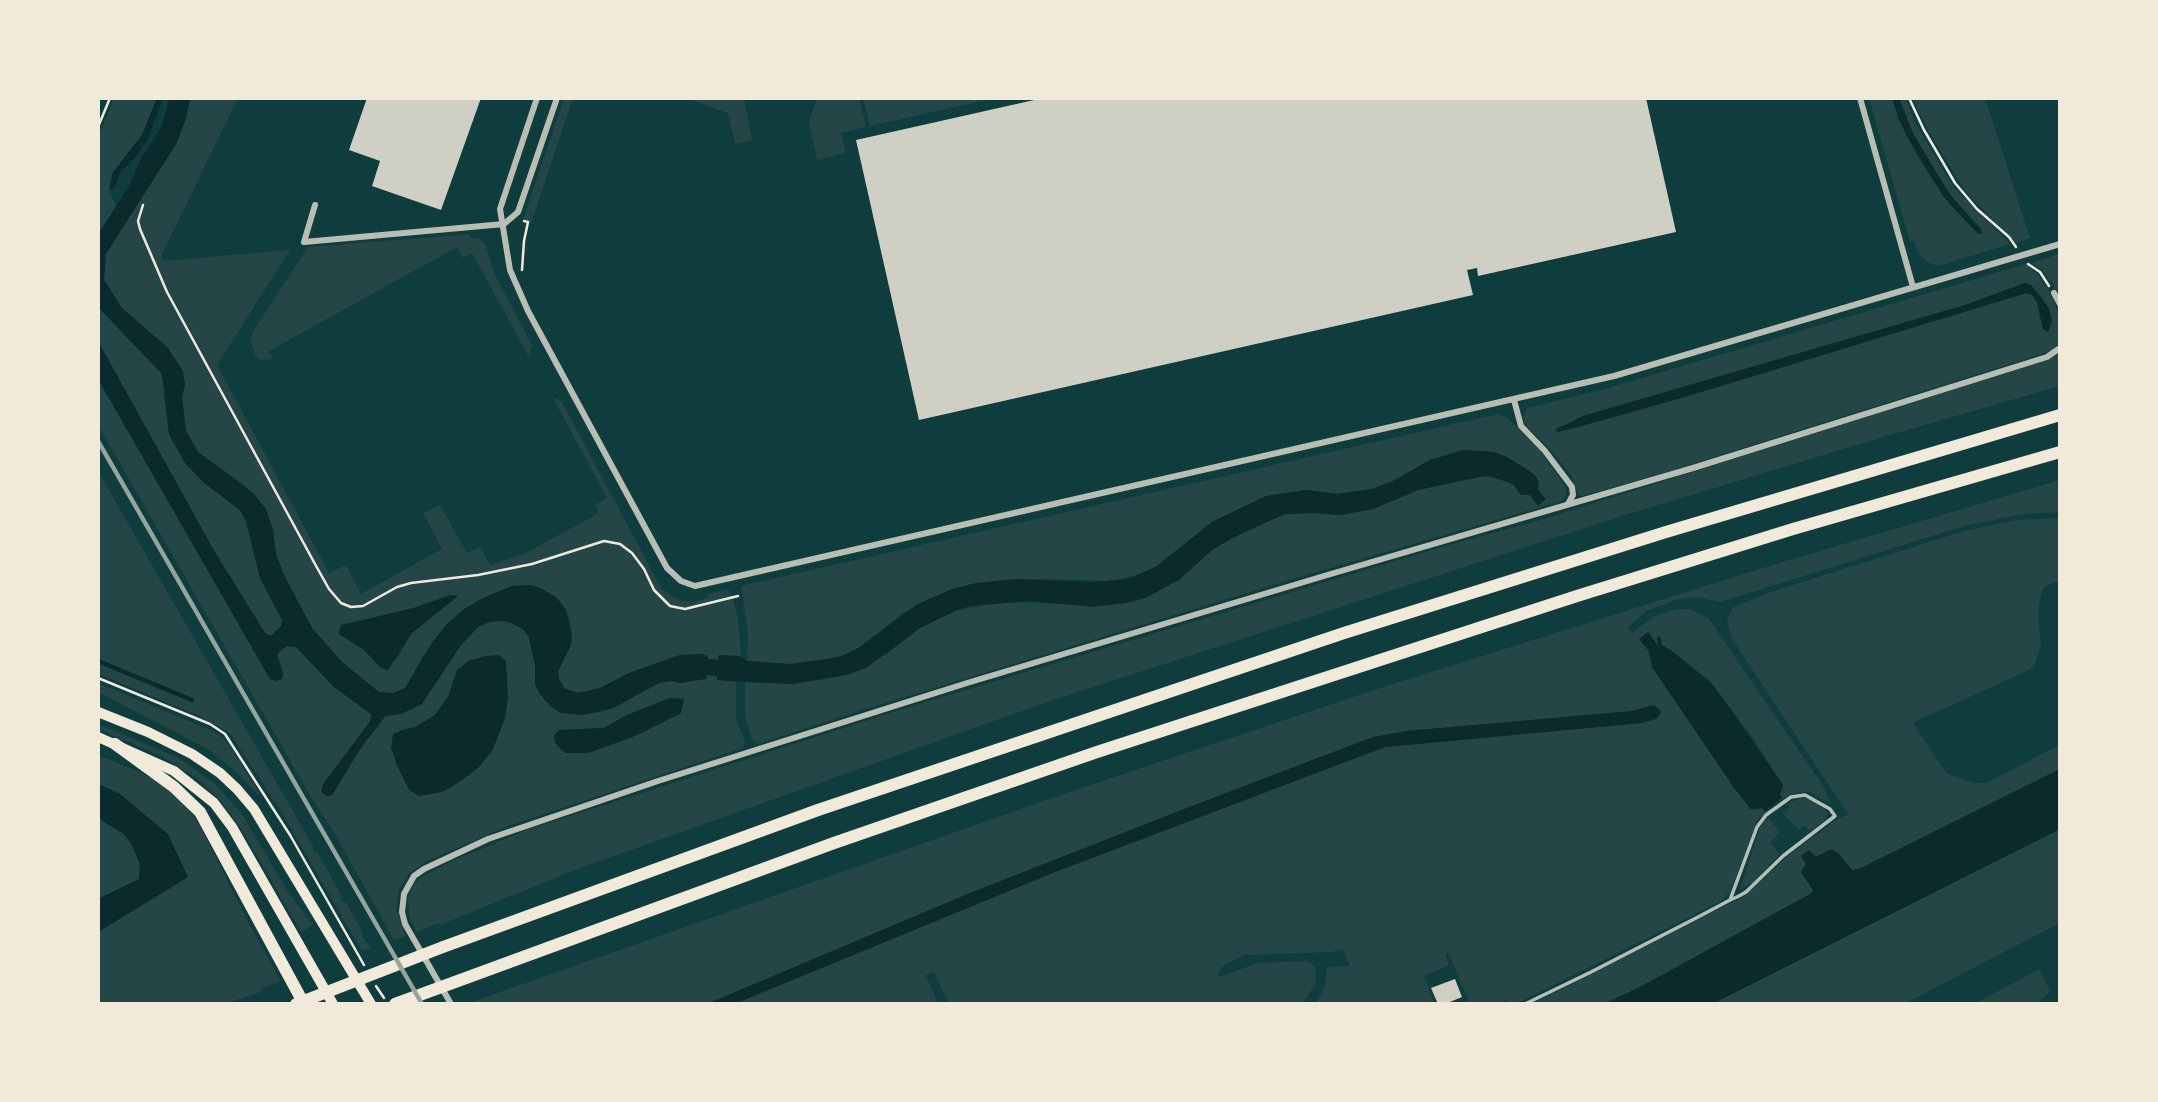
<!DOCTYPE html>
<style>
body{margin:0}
#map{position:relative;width:2158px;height:1102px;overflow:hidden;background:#0f3d3e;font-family:"Archivo Narrow",sans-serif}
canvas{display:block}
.frame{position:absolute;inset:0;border:100px solid #f1e9da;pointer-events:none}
</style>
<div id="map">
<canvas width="2158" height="1102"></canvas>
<div class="frame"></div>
</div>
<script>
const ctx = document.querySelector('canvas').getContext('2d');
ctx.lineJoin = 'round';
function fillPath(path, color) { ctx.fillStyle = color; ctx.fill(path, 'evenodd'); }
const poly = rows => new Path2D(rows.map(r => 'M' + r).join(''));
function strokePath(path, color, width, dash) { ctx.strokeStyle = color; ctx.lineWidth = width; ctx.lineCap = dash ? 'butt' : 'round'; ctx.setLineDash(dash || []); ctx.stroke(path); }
fillPath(poly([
 [114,98,157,98,142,135,123,159,109,189,116,207,98,234,98,138],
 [190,98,238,98,167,244,162,254,162,261,290,250,217,365,329,573,346,565,361,594,442,549,423,513,440,505,467,553,480,547,490,565,524,554,599,513,595,505,607,498,553,398,558,399,562,402,661,588,676,599,690,602,708,598,707,594,728,589,732,596,738,619,741,656,719,655,718,660,708,659,707,656,701,654,680,655,629,673,600,688,578,693,570,691,564,688,559,679,558,671,571,645,571,625,566,610,556,597,512,586,483,598,464,609,446,625,422,657,408,685,402,690,393,693,379,692,342,662,312,628,289,587,276,554,273,530,266,509,243,484,198,452,186,431,182,397,185,384,168,348,122,308,104,280,105,254,176,145,186,118],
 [450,595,411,634,397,659,381,668,364,650,339,634,341,626,414,608],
 [564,98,573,98,531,224,524,217],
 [685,98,744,98,752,140,735,144,728,113],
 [817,98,859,98,866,127,841,133,846,153,817,160,809,122],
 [863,98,996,98,870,126],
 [1869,98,1892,98,1907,136,1917,156,1950,205,1979,234,1982,229,1955,201,1923,153,1905,117,1900,103,1899,98,1906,98,1914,120,1952,185,2010,244,1938,266,1929,263,1920,256,1914,241,1910,242],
 [1912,98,1985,98,2030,238,2016,243,1965,191,1927,129],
 [470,234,470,238,478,238,485,244,495,275,532,345,529,357,472,253,463,258,457,247,269,351,273,359,261,360,255,355,251,342,252,333,308,247],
 [2060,254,2060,295,2043,271,2031,263],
 [2026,264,2038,275,2049,291,2060,314,2060,342,2051,351,1660,474,1582,496,1578,493,1572,476,1551,450,1530,430,1523,419,1527,408,1605,389],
 [2025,283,2031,285,2042,298,2050,330,2048,332,2043,329,2037,302,2032,295,2027,293,1688,396,1578,427,1555,428,1575,422,1583,416,1965,305],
 [98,307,162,374,169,434,185,463,203,482,240,510,246,521,260,578,282,620,281,626,271,636,265,633,213,549,98,341],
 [2060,354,2060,386,1883,437,1622,516,1050,701,572,871,440,925,438,923,417,932,409,917,408,898,415,883,422,877,450,862,527,830,906,708,1449,545,1534,522,2048,360],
 [98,379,270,679,280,662,277,655,280,651,287,646,296,647,334,687,372,714,369,723,331,775,323,794,327,796,332,795,360,749,386,716,439,679,452,656,478,627,497,620,514,624,523,629,529,637,535,666,535,684,545,701,561,713,596,713,614,708,659,683,671,681,680,683,707,675,717,676,717,679,736,682,736,719,745,742,742,748,508,826,427,861,410,873,399,889,396,909,406,936,394,940,336,836,311,797,98,425],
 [448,697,505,718,492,751,467,776,442,792,402,730,415,727,435,715],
 [670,698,681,713,635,736,588,753,566,753,557,747,559,730,604,728,627,715],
 [1498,414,1508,418,1538,448,1566,487,1566,495,1562,501,1306,575,862,710,757,744,752,739,745,717,745,682,793,684,846,675,887,654,920,628,955,611,1003,602,1063,604,1179,580,1212,550,1253,527,1285,514,1315,513,1340,515,1373,509,1418,490,1479,477,1489,476,1509,482,1517,487,1522,495,1538,489,1534,474,1507,457,1494,452,1463,450,1430,460,1393,481,1372,489,1337,494,1305,490,1266,496,1212,522,1157,566,1142,574,1111,581,1043,579,932,597,902,614,851,653,810,663,790,664,747,661,748,632,741,586],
 [98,471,313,846,313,851,318,854,332,878,342,897,341,900,347,904,362,931,363,937,371,948,362,951,282,813,230,733,200,716,98,674],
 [2060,480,2060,512,2022,514,1964,526,1720,602,1698,597,1678,599,1647,611,1628,627,1632,633,1655,616,1677,609,1690,609,1709,619,1823,786,1831,804,1808,792,1792,794,1783,799,1779,794,1783,790,1783,785,1751,735,1709,680,1672,651,1662,645,1658,646,1648,632,1644,636,1652,667,1754,810,1762,808,1766,813,1757,820,1735,880,1729,893,1721,901,1516,1004,1508,1004,1506,1000,1495,1004,1470,1004,1448,952,1445,954,1449,965,1424,976,1435,1004,1316,1004,1325,986,1327,967,1350,966,1343,949,1332,952,1245,955,1225,964,1217,974,1219,977,1258,963,1308,961,1316,967,1315,985,1302,1004,949,1004,934,972,926,975,938,1004,734,1004,1055,872,1385,747,1641,723,1656,719,1660,715,1651,705,1633,711,1407,731,1317,758,970,893,707,1004,466,1004,1055,797,1377,689,1766,567],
 [2060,518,2060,580,2044,587,2041,595,2038,610,2041,646,2034,666,2027,671,1914,722,1914,725,1944,770,1950,775,1975,783,1986,783,2060,745,2060,769,1859,869,1852,870,1838,853,1816,857,1809,850,1806,864,1801,872,1813,890,1812,893,1642,986,1604,1004,1532,1004,1743,897,1788,856,1836,820,1848,814,1732,639,1727,622,1732,608,1768,593,1964,531,2018,520],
 [98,683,217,733,229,745,260,794,258,795,238,774,208,749,98,692],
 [98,724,179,758,215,784,242,814,289,893,313,925,301,932,243,832,222,802,209,789,192,775,159,755,98,729],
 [98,755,142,773,165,786,186,805,200,826,248,922,281,981,262,988,261,992,224,1004,98,1004,98,932,188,877,120,794,98,784],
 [1801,798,1808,799,1822,806,1828,813,1825,820,1810,831,1805,825,1799,830,1783,814,1790,807,1787,804],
 [1768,817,1780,832,1770,842,1778,852,1778,856,1753,882,1740,890,1760,827],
 [98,818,124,834,131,843,140,864,139,879,98,899],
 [2060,829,2060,923,1904,1004,1712,1004],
 [2039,969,2050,991,2038,1004,1974,1004]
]), '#244646');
fillPath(poly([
 [157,98,163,98,149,137,135,158,121,171,115,187,109,189,113,172,142,135],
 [170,98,190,98,186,118,176,144,106,254,104,280,122,308,168,348,183,371,185,384,182,397,186,431,198,452,253,493,266,509,273,530,276,554,282,571,312,628,342,662,379,692,393,693,405,688,433,641,446,625,464,609,483,598,512,586,531,585,540,588,556,597,566,610,572,635,571,645,558,671,559,679,564,688,578,693,600,688,629,673,680,655,701,654,707,656,708,659,718,660,719,655,738,656,747,661,790,664,840,657,862,646,916,605,952,589,976,583,1015,579,1094,582,1128,579,1157,566,1212,522,1266,496,1305,490,1337,494,1372,489,1393,481,1430,460,1463,450,1494,452,1507,457,1534,474,1539,482,1538,490,1546,499,1538,506,1530,495,1521,495,1513,484,1490,476,1479,477,1418,490,1373,509,1340,515,1315,513,1285,514,1232,538,1212,550,1179,580,1145,598,1126,603,1093,607,1030,601,970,606,955,611,920,628,866,668,846,675,793,684,728,681,717,680,717,676,707,675,706,679,680,683,671,681,659,683,613,708,583,715,561,713,551,707,540,694,535,684,535,666,529,637,523,629,507,621,487,622,478,627,461,645,422,704,401,714,385,716,360,749,332,795,327,796,321,792,323,784,369,723,372,715,334,687,296,647,287,646,280,651,277,655,283,672,282,679,277,681,270,679,98,379,98,341,213,549,265,633,271,636,281,626,282,620,260,578,246,521,240,510,203,482,185,463,169,434,162,374,98,307,98,234,128,188,142,157,161,128],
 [1892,98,1899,98,1913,133,1948,192,1983,233,1978,234,1943,196,1907,136,1899,120],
 [2025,283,2031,285,2049,308,2052,321,2048,332,2043,329,2037,302,2032,295,2026,293,1688,396,1578,427,1558,432,1555,430,1583,416,1965,305],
 [450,595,458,596,411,634,388,670,381,668,364,650,339,634,341,625,414,608],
 [1648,632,1658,646,1657,637,1660,636,1662,645,1672,651,1714,686,1783,785,1780,794,1782,798,1765,811,1762,808,1751,809,1734,788,1652,667,1650,652,1639,639],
 [498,655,506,661,508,697,505,718,492,751,478,768,458,783,442,792,419,796,409,790,397,765,391,748,393,734,402,730,415,727,435,715,448,697,457,670,468,661,486,656],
 [670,698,684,699,681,713,635,736,588,753,566,753,555,743,554,735,559,730,604,728,627,715],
 [1654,705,1661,711,1660,714,1656,719,1641,723,1385,747,1055,872,734,1004,707,1004,970,893,1184,809,1373,737,1407,731,1633,711],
 [2060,769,2060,829,1712,1004,1604,1004,1642,986,1812,893,1813,890,1801,872,1806,864,1801,856,1809,850,1816,857,1831,849,1838,853,1852,870,1859,869],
 [98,784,120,794,168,834,188,877,98,932,98,899,139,879,140,864,131,843,124,834,98,818]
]), '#0a2a2b');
strokePath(poly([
 [98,661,192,700]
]), '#0a2a2b', 4.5);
fillPath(poly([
 [367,98,481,98,441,210,372,186,380,161,349,150],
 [1043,98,1646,98,1676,232,1478,276,1477,268,1467,270,1473,295,919,420,856,140],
 [1455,979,1462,997,1445,1004,1438,1004,1431,988]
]), '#cfcfc3');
strokePath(poly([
 [1909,98,1924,130,1955,183,1977,209,2009,237,2016,247],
 [98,127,110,98],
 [143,205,138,221,140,229,167,292,315,564,329,589,341,603,351,607,363,606,397,587,411,583,478,575,532,564,604,541,620,544,632,553,644,569,654,590,670,606,685,609,738,596],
 [2028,264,2040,272,2049,286],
 [522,270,524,241,528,222,524,221],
 [98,678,210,724,225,734,290,835,364,965],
 [376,986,384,998]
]), '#f1e9da', 2.5);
strokePath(poly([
 [1525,1004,1591,972,1700,916,1730,900,1739,896,1746,892,1783,856,1835,816,1830,809,1805,795,1791,797,1766,815,1757,827,1730,900]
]), '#b8beb3', 3.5);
strokePath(poly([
 [537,98,500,209,510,270,528,311,667,568,681,581,695,586,1614,376,2060,244],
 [1860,98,1913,287],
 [315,205,304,242,504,224,518,212,557,98],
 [2054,293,2060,304],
 [1514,400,1521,426,1545,451,1572,487,1573,495,1568,504],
 [451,1004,405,924,402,912,404,894,414,876,424,869,488,839,658,781,967,683,1324,576,1693,468,2047,357,2060,348]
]), '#b8beb3', 6);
strokePath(poly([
 [98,712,148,732,192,754,220,773,237,789,254,809,371,1004],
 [98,737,174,771,214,803,232,827,333,1004]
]), '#f1e9da', 10);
strokePath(poly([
 [115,744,174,787,200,812,304,1004],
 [296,1004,443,947,818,810,1344,633,1666,532,2060,415],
 [395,1004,834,843,1097,752,1577,596,1793,529,2060,452]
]), '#f1e9da', 12);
strokePath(poly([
 [98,441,422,1004]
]), '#97a49c', 4.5);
</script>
